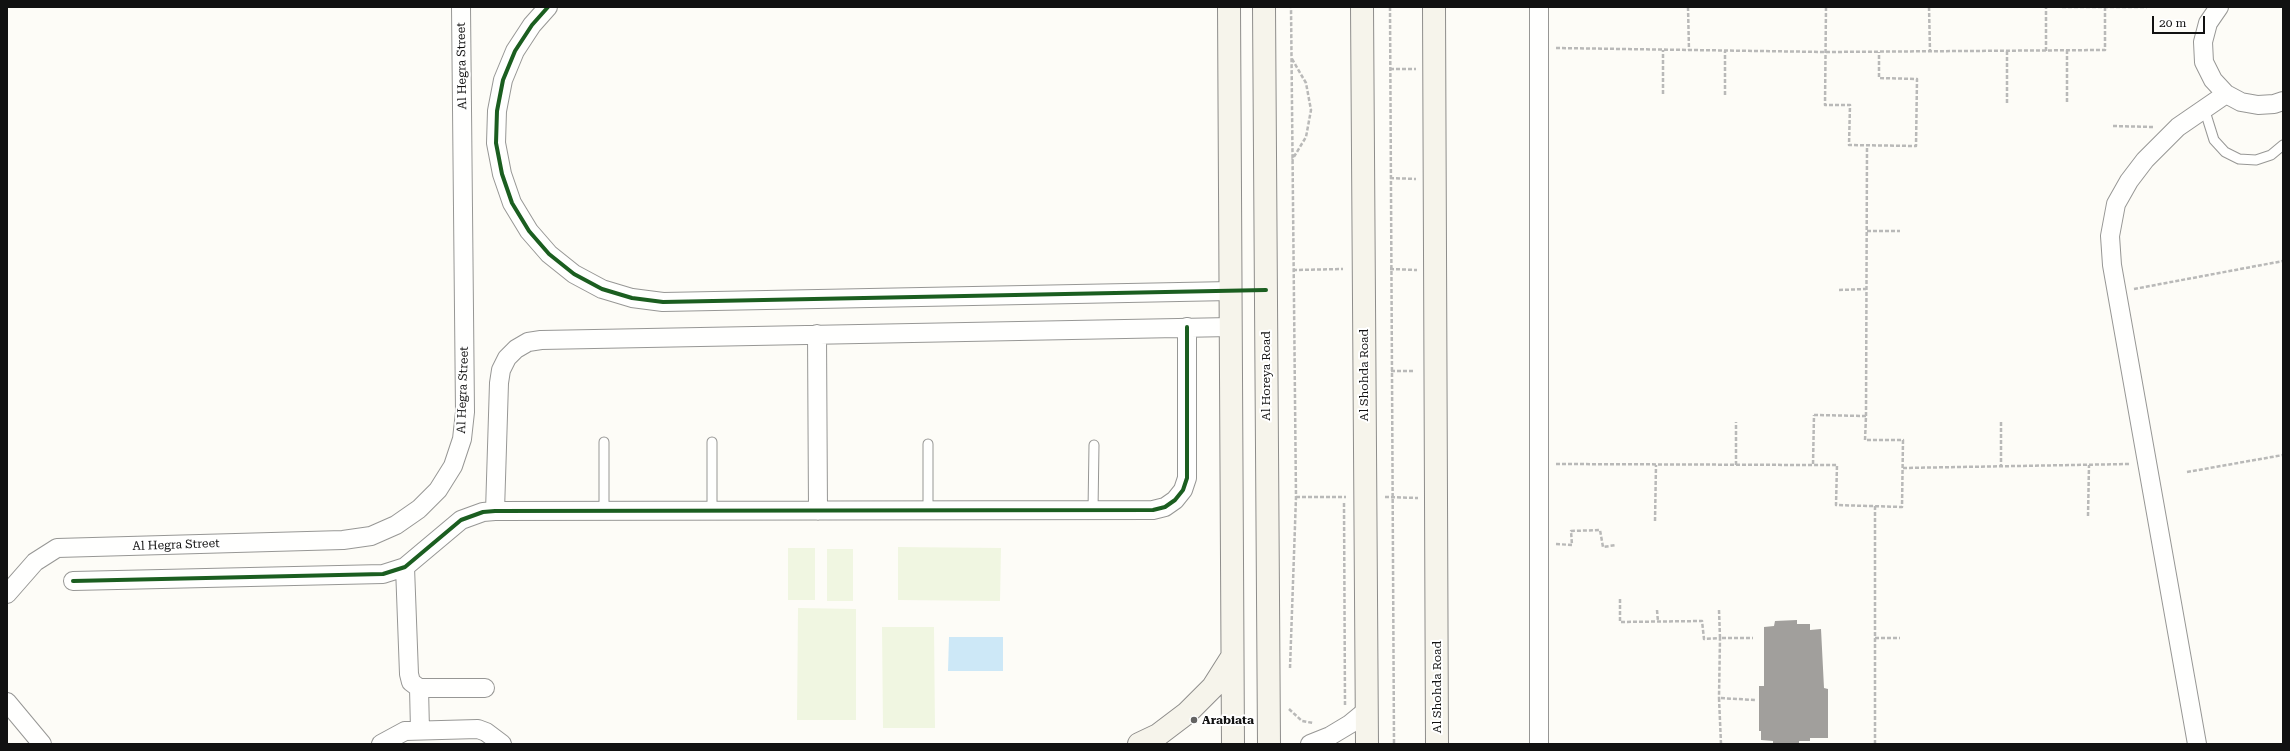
<!DOCTYPE html>
<style>
body{margin:0}
#map{position:relative;width:2290px;height:751px;overflow:hidden;background:#fdfcf7;font-family:"Roboto Serif",serif}
canvas{display:block}
.frame{position:absolute;inset:0;border:8px solid #111;pointer-events:none}
.scale{position:absolute;left:2152px;top:16px;width:53px;height:18px;box-sizing:border-box;border:2px solid #111;border-top:0;padding-left:5px;font-size:12px;line-height:14px;white-space:nowrap;color:#111;-webkit-text-stroke:3px #fff;paint-order:stroke}
</style>
<div id="map">
<canvas width="2290" height="751"></canvas>
<div class="frame"></div>
<div class="scale">20 m</div>
</div>
<script>
const ctx = document.querySelector('canvas').getContext('2d');
ctx.lineJoin = 'round';
function fillPath(path, color) { ctx.fillStyle = color; ctx.fill(path, 'evenodd'); }
const poly = rows => new Path2D(rows.map(r => 'M' + r).join(''));
function strokePath(path, color, width, dash) { ctx.strokeStyle = color; ctx.lineWidth = width; ctx.lineCap = dash ? 'butt' : 'round'; ctx.setLineDash(dash || []); ctx.stroke(path); }
function write(font, color, halo, rows, align = 'center') {
  ctx.font = font + ' "Roboto Serif",serif'; ctx.lineWidth = 4; ctx.setLineDash([]); ctx.textBaseline = 'middle'; ctx.strokeStyle = halo; ctx.fillStyle = color; for (const [text, x, y, turn = 0] of rows) {
    ctx.save(); ctx.translate(x, y); ctx.rotate((+turn || 0) * Math.PI / 180); ctx.textAlign = isNaN(turn) ? turn : align; if (halo) ctx.strokeText(text, 0, 0); ctx.fillText(text, 0, 0); ctx.restore();
  }
}
fillPath(poly([
 [898,547,1001,548,1000,601,898,600],
 [788,548,815,548,815,600,788,600],
 [827,549,853,549,853,601,827,601],
 [798,608,856,609,856,720,797,720],
 [882,627,934,627,935,728,883,728]
]), '#f0f6e1');
fillPath(poly([
 [949,637,1003,637,1003,671,948,671]
]), '#cde8f7');
fillPath(poly([
 [1797,620,1797,624,1810,624,1810,630,1821,629,1824,688,1828,689,1828,738,1810,738,1810,741,1799,741,1799,744,1773,744,1773,741,1761,740,1761,731,1759,731,1759,686,1764,686,1764,627,1774,626,1775,621]
]), '#a19f9c');
const lane = poly([
 [2204,108,2214,140,2225,152,2239,159,2256,160,2271,155,2283,145],
 [604,442,604,512],
 [712,442,712,512],
 [1093,510,1094,445],
 [928,511,928,444]
]);
const street = poly([
 [548,7,532,25,515,51,503,80,497,111,496,143,502,174,512,203,529,231,549,254,574,274,602,289,632,298,663,302,1231,291],
 [1539,7,1539,744],
 [2219,7,2208,23,2203,42,2204,62,2213,80,2226,94,2241,102,2258,105,2274,104,2283,101],
 [817,334,818,511],
 [495,511,499,383,501,370,507,358,516,349,528,342,541,340,1231,327],
 [405,567,409,674,411,682,419,688,485,688],
 [73,581,383,574,405,567,461,520,483,512,495,511,1153,510,1165,507,1175,500,1183,490,1187,478,1187,327],
 [7,594,35,562,57,548,343,540,371,536,396,525,419,509,438,490,453,466,462,439,465,412,461,7],
 [419,688,420,730],
 [7,702,42,744],
 [381,744,405,731,478,729,486,732,502,744],
 [1310,744,1330,736,1350,724,1367,710],
 [2197,744,2112,265,2110,236,2116,204,2129,181,2145,160,2178,127,2226,94]
]);
const secondary = poly([
 [1229,7,1233,744],
 [1264,7,1269,744],
 [1362,7,1367,744],
 [1434,7,1437,744],
 [1139,744,1158,735,1187,713,1213,687,1232,657]
]);
strokePath(lane, '#979795', 11);
strokePath(street, '#979795', 20);
strokePath(secondary, '#8e8d8b', 24);
strokePath(poly([
 [1390,7,1394,744],
 [1688,7,1689,50],
 [1826,7,1825,105,1850,105,1849,145,1916,146,1917,79,1879,78,1879,52],
 [1929,7,1930,51],
 [2062,7,2147,7],
 [1556,48,1826,52,2105,50,2105,7],
 [2067,50,2067,104],
 [2007,51,2007,103],
 [2046,51,2046,7],
 [1292,59,1306,83,1311,110,1306,137,1292,160],
 [1390,69,1416,69],
 [1663,94,1663,50],
 [1725,95,1725,51],
 [2113,126,2153,127],
 [1390,178,1416,179],
 [1867,231,1900,231],
 [1390,269,1417,270],
 [1293,270,1343,269],
 [2134,289,2283,261],
 [1839,290,1866,289],
 [1391,371,1415,371],
 [1814,415,1866,416,1865,440,1903,440,1902,507,1836,505,1837,465,1813,465,1814,415],
 [1866,416,1867,146],
 [2001,422,2001,466],
 [1556,464,1813,465],
 [1736,465,1736,422],
 [1903,468,2130,464],
 [2187,472,2283,455],
 [1296,497,1346,497],
 [1385,497,1418,498],
 [1344,503,1345,706],
 [1875,506,1875,744],
 [2088,516,2089,465],
 [1655,521,1656,465],
 [1556,544,1572,545,1571,531,1600,530,1603,547,1616,545],
 [1620,599,1620,622,1702,621,1704,639,1720,638,1719,698],
 [1657,610,1658,622],
 [1719,610,1720,638,1753,638],
 [1875,638,1900,638],
 [1290,668,1296,497,1291,7],
 [1289,709,1302,721,1313,723],
 [1721,744,1719,698,1755,700]
]), '#b9b9b8', 2.5, [4, 2]);
strokePath(lane, '#fffffe', 9);
strokePath(street, '#fffffe', 18);
strokePath(secondary, '#f6f4eb', 22);
strokePath(poly([
 [548,7,532,25,515,51,503,80,497,111,496,143,502,174,512,203,529,231,549,254,574,274,602,289,632,298,663,302,1266,290],
 [73,581,383,574,405,567,461,520,483,512,495,511,1153,510,1165,507,1175,500,1183,490,1187,478,1187,327]
]), '#1b5e20', 4);
for (const [x, y, r, color] of [
 [1194,720,4,"#646362"]
]) { const dot = new Path2D(); dot.arc(x, y, r, 0, 2 * Math.PI); ctx.fillStyle = color; ctx.fill(dot); strokePath(dot, '#fff', 1.5); }
write('12px', '#111', '#fff', [
 ["Al Hegra Street",462,66,-91],
 ["Al Shohda Road",1364,375,-90],
 ["Al Horeya Road",1266,376,-90],
 ["Al Hegra Street",463,390,-88],
 ["Al Hegra Street",176,545,-2],
 ["Al Shohda Road",1437,687,-90]
]);
write('bold 12px', '#111', '#fff', [
 ["Arabiata",1202,720]
], 'left');
</script>
